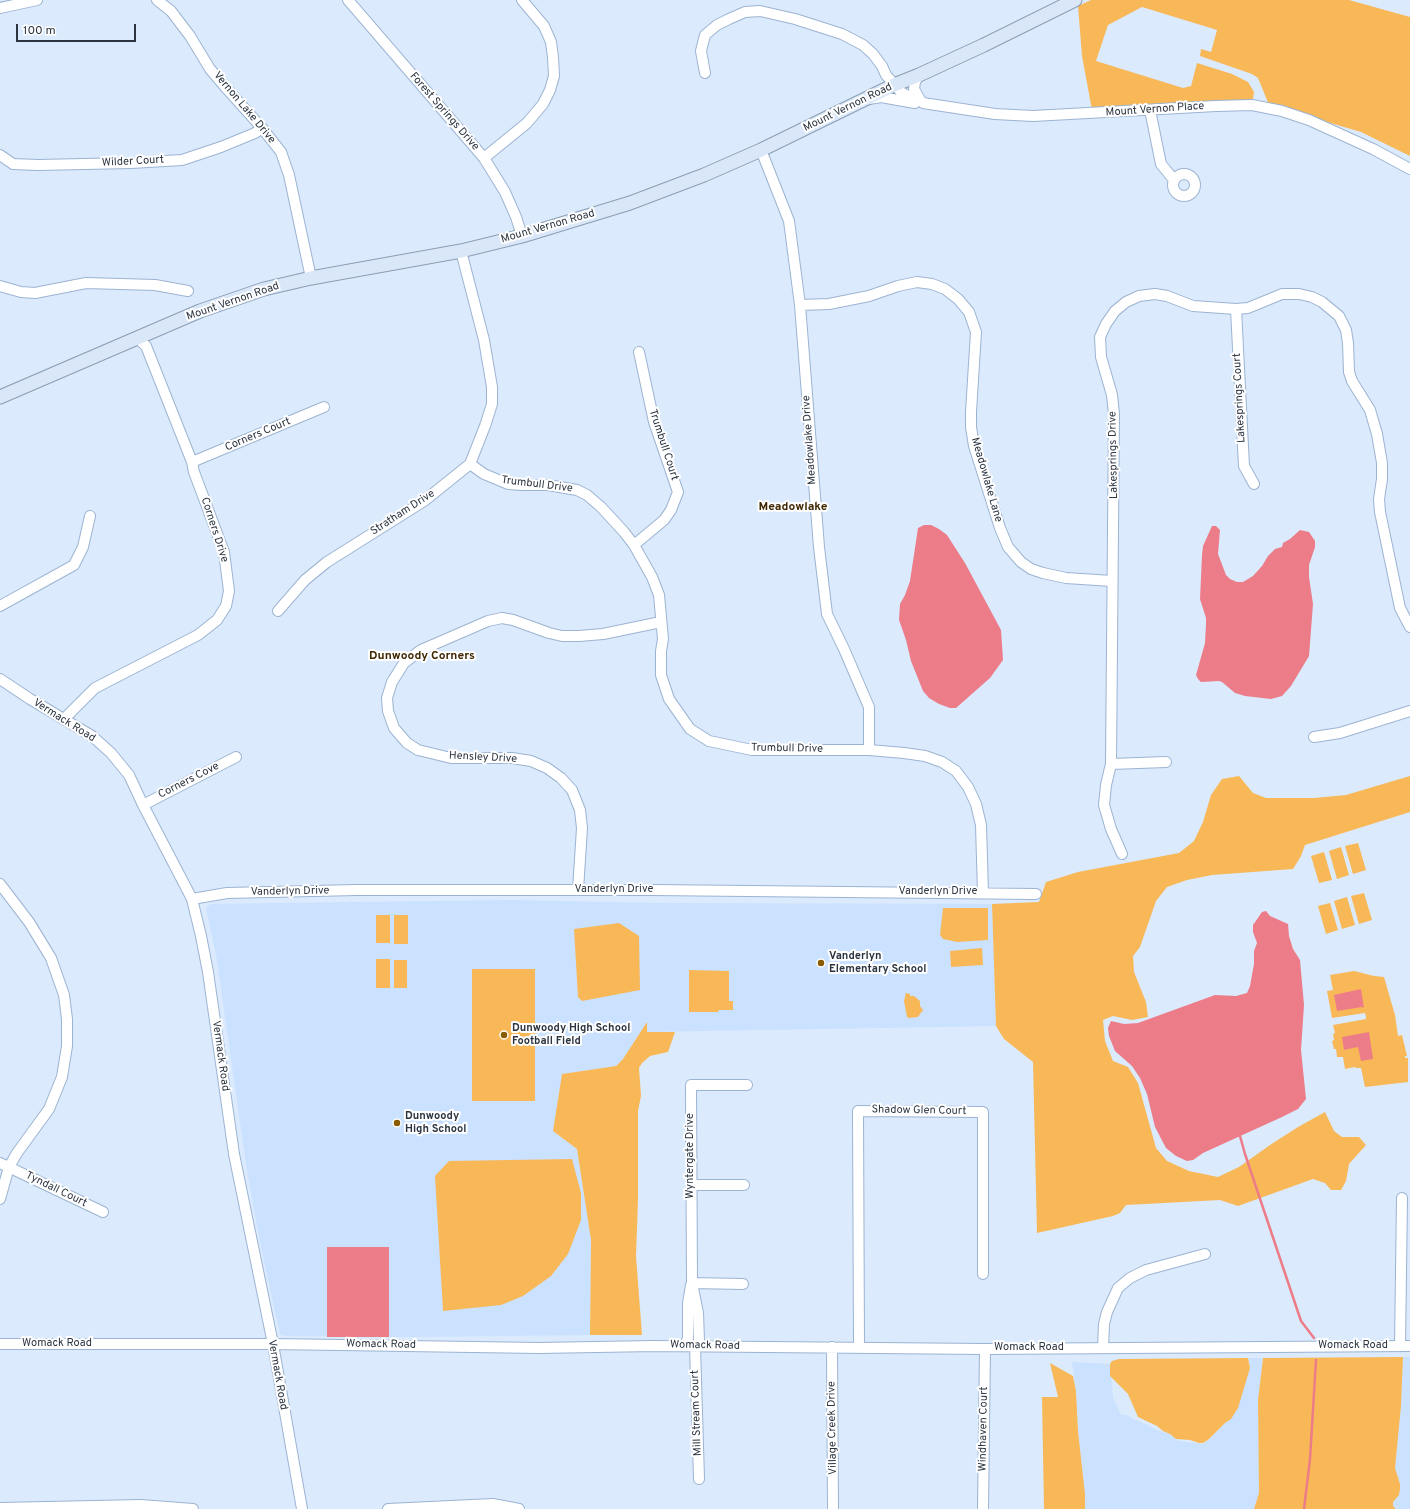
<!DOCTYPE html>
<style>
body{margin:0}
#map{position:relative;width:1410px;height:1509px;overflow:hidden;background:#dbeafd;font-family:Overpass,sans-serif}
canvas{display:block}
.scale{position:absolute;left:16px;top:24px;width:120px;height:18px;box-sizing:border-box;border:2px solid #2b3440;border-top:0;padding-left:5px;font-size:12px;line-height:14px;white-space:nowrap;color:#2b3440;-webkit-text-stroke:3px #fff;paint-order:stroke}
</style>
<div id="map">
<canvas width="1410" height="1509"></canvas>
<div class="scale">100 m</div>
</div>
<script>
const ctx = document.querySelector('canvas').getContext('2d');
ctx.lineJoin = 'round';
function fillPath(path, color) { ctx.fillStyle = color; ctx.fill(path, 'evenodd'); }
const poly = rows => new Path2D(rows.map(r => 'M' + r).join(''));
function strokePath(path, color, width, dash) { ctx.strokeStyle = color; ctx.lineWidth = width; ctx.lineCap = dash ? 'butt' : 'round'; ctx.setLineDash(dash || []); ctx.stroke(path); }
function write(font, color, halo, rows, align = 'center') {
  ctx.font = font + ' Overpass,sans-serif'; ctx.lineWidth = 4; ctx.setLineDash([]); ctx.textBaseline = 'middle'; ctx.strokeStyle = halo; ctx.fillStyle = color; for (const [text, x, y, turn = 0] of rows) {
    ctx.save(); ctx.translate(x, y); ctx.rotate((+turn || 0) * Math.PI / 180); ctx.textAlign = isNaN(turn) ? turn : align; if (halo) ctx.strokeText(text, 0, 0); ctx.fillText(text, 0, 0); ctx.restore();
  }
}
fillPath(poly([
 [513,900,647,903,992,904,996,1026,647,1032,647,1023,623,1059,616,1066,562,1074,553,1131,577,1149,591,1240,590,1335,407,1337,285,1336,280,1334,260,1242,246,1165,217,960,206,908,210,904],
 [1403,1357,1410,1357,1410,1509,1396,1509,1393,1506,1393,1502,1399,1495,1400,1484,1395,1468,1401,1406],
 [1248,1358,1263,1358,1258,1400,1259,1493,1254,1509,1085,1509,1085,1494,1078,1431,1076,1391,1072,1362,1110,1364,1113,1398,1121,1415,1126,1415,1159,1431,1170,1434,1178,1441,1203,1444,1209,1440,1225,1423,1231,1419,1250,1366]
]), '#cae1ff');
fillPath(poly([
 [1091,0,1349,0,1410,17,1410,156,1361,132,1269,105,1258,78,1252,74,1200,56,1201,49,1211,52,1217,30,1142,7,1108,25,1096,61,1183,88,1191,86,1197,63,1232,74,1248,82,1254,92,1253,99,1248,102,1092,110,1082,56,1078,6],
 [1239,776,1253,793,1266,798,1314,798,1346,795,1410,776,1410,812,1305,845,1301,856,1293,869,1212,875,1187,880,1167,887,1156,901,1140,947,1133,956,1134,972,1146,1002,1148,1017,1132,1020,1113,1016,1103,1020,1105,1041,1113,1061,1128,1067,1138,1083,1156,1148,1167,1161,1189,1171,1218,1177,1239,1167,1270,1145,1298,1127,1325,1112,1334,1131,1342,1137,1359,1137,1366,1145,1349,1164,1346,1181,1341,1190,1331,1190,1325,1183,1313,1179,1238,1206,1220,1200,1126,1205,1120,1213,1113,1216,1037,1233,1033,1062,1004,1039,996,1026,992,904,1039,902,1046,882,1078,872,1179,853,1194,841,1203,822,1211,795,1222,779],
 [1358,843,1366,870,1353,874,1345,846],
 [1341,847,1349,875,1337,879,1329,851],
 [1324,852,1332,880,1319,883,1311,856],
 [1364,893,1372,920,1359,924,1351,896],
 [1347,897,1355,925,1342,929,1334,901],
 [1330,903,1338,930,1326,934,1318,906],
 [943,908,988,908,988,940,957,942,943,939,940,935],
 [376,915,390,915,390,943,376,943],
 [394,915,408,915,408,944,394,944],
 [619,923,639,936,640,990,582,1001,578,997,574,929],
 [982,948,983,965,951,967,950,951],
 [376,959,390,959,390,988,376,988],
 [394,960,407,960,407,988,394,988],
 [472,969,535,969,535,1101,472,1101],
 [689,970,729,971,729,1001,733,1001,733,1010,719,1010,718,1012,689,1012],
 [1354,971,1374,976,1384,977,1395,1015,1398,1036,1402,1035,1407,1056,1405,1056,1405,1058,1408,1058,1408,1082,1365,1087,1361,1068,1356,1068,1355,1067,1345,1069,1343,1057,1337,1057,1336,1049,1334,1049,1332,1041,1334,1040,1333,1034,1335,1033,1333,1025,1366,1019,1366,1017,1365,1013,1332,1018,1327,991,1333,990,1330,975],
 [906,993,910,994,910,996,914,996,920,1001,920,1006,923,1010,918,1017,909,1018,907,1017,904,1001],
 [647,1022,647,1032,675,1032,668,1052,650,1056,642,1063,639,1068,641,1096,638,1111,638,1199,636,1256,642,1335,590,1335,591,1240,577,1149,553,1131,562,1074,616,1066,623,1059],
 [572,1159,581,1193,581,1220,568,1254,551,1276,523,1296,501,1305,443,1311,435,1176,449,1161],
 [1403,1357,1401,1406,1395,1468,1400,1484,1400,1489,1399,1495,1393,1502,1393,1506,1396,1509,1254,1509,1259,1493,1258,1400,1263,1358],
 [1248,1358,1250,1368,1238,1408,1231,1419,1225,1423,1208,1440,1203,1443,1199,1443,1190,1440,1176,1439,1170,1434,1163,1431,1157,1426,1138,1417,1128,1394,1110,1376,1110,1364,1112,1361,1119,1359],
 [1050,1363,1073,1376,1076,1391,1078,1431,1085,1494,1085,1509,1044,1509,1042,1397,1058,1397]
]), '#f8b857');
fillPath(poly([
 [924,525,931,525,939,529,947,535,965,563,1001,630,1003,660,990,678,956,708,950,708,939,704,929,698,923,691,911,661,906,640,899,620,900,604,905,595,910,581,918,528],
 [1212,526,1216,526,1220,530,1218,554,1226,575,1230,579,1237,582,1243,582,1253,576,1262,566,1268,556,1275,549,1282,547,1283,543,1290,539,1300,530,1309,532,1315,541,1315,547,1309,565,1309,577,1313,604,1309,656,1291,686,1282,696,1271,699,1245,696,1235,693,1222,682,1219,681,1201,682,1198,679,1196,675,1205,643,1206,624,1206,618,1200,599,1202,555,1203,546],
 [1266,911,1270,916,1288,924,1289,936,1293,949,1300,960,1304,1005,1301,1050,1306,1099,1298,1109,1282,1117,1203,1153,1193,1160,1187,1161,1176,1156,1166,1148,1155,1127,1147,1094,1140,1078,1132,1066,1115,1051,1109,1036,1108,1028,1111,1021,1124,1024,1138,1023,1215,995,1236,996,1247,993,1250,986,1254,964,1254,951,1257,943,1253,932,1253,925,1262,912],
 [1361,989,1364,1008,1362,1007,1337,1011,1334,995],
 [1369,1032,1373,1059,1361,1061,1358,1047,1344,1050,1342,1037],
 [327,1247,389,1247,389,1337,327,1337]
]), '#ec7d88');
strokePath(poly([
 [1240,1136,1245,1154,1301,1321,1314,1338],
 [1304,1509,1310,1459,1316,1360]
]), '#ec7d88', 2.5);
const minor = poly([
 [157,0,171,11,190,36,210,69,227,89,262,128,281,152,289,175,311,278],
 [348,0,484,158,505,192,516,217,522,236],
 [0,8,37,0],
 [705,73,701,51,705,35,717,25,729,19,745,12,760,11,795,19,842,34,863,45,873,54,882,66,886,75,901,92,910,97,920,100,923,103,995,114,1033,116,1216,106,1252,105,1282,111,1309,120,1373,149,1410,169],
 [919,75,915,82,914,89,920,100],
 [869,99,881,97,915,103],
 [1150,110,1161,164,1174,180],
 [761,150,789,221,800,305,819,547,827,614,844,649,869,707,869,750],
 [0,155,13,164,38,165,131,163,182,160,221,147,255,133,262,128],
 [484,158,527,123,543,104,550,90,554,76,553,57,551,42,544,26,522,0],
 '1173 185a11 11 0 1 1 22 0a11 11 0 1 1-22 0Z',
 [0,286,21,292,35,293,86,283,155,285,188,291],
 [800,305,829,304,869,296,898,286,917,282,932,284,945,289,958,299,969,312,976,332,971,412,971,427,974,446,1000,528,1008,547,1021,562,1031,569,1043,573,1066,578,1112,581],
 [1236,309,1244,466,1254,484],
 [192,462,324,407],
 [470,464,484,474,508,484,522,485,548,485,577,490,587,495,601,507,624,532,634,545,652,577,659,595,663,639,661,651,661,675,669,699,690,729,709,741,752,750,869,750,904,753,925,756,942,762,956,771,968,787,976,804,981,825,983,893],
 [634,545,664,520,671,510,678,492,654,422,639,352],
 [0,606,74,565,83,547,90,516],
 [278,611,305,580,327,562,424,501,470,464,485,426,492,404,492,387,484,340,461,251],
 [0,679,30,699,92,736,111,753,129,775,143,805,192,899,201,936,208,972,234,1154,273,1344,302,1509],
 [64,719,95,688,198,635,217,620,226,606,229,591,224,552,194,472,192,462,146,346,137,338],
 [1314,737,1340,733,1410,711],
 [1111,764,1166,762],
 [143,805,236,757],
 [1122,854,1111,829,1104,805,1106,785,1111,764,1114,414,1112,395,1101,357,1100,337,1106,324,1115,311,1126,302,1139,296,1155,294,1167,296,1193,306,1236,309,1248,308,1282,294,1299,294,1312,297,1322,302,1339,316,1346,330,1348,343,1349,372,1352,381,1370,410,1377,434,1382,463,1382,479,1379,499,1380,512,1400,608,1410,627],
 [0,884,29,922,51,958,64,995,67,1019,67,1046,62,1077,49,1109,17,1153,9,1167,0,1199],
 [578,890,582,828,580,810,572,790,561,778,547,768,531,761,512,758,451,758,418,750,407,743,394,728,388,711,387,698,392,682,404,663,421,650,488,621,502,618,513,620,549,633,562,636,579,636,603,634,661,622],
 [192,899,227,893,356,890,652,890,1036,894],
 [0,1163,103,1212],
 [691,1185,744,1185],
 [692,1283,743,1284],
 [0,1344,273,1344,539,1348,654,1346,985,1349,1410,1346],
 [685,1346,688,1338,688,1303,691,1285],
 [695,1346,699,1479],
 [702,1346,699,1341,698,1313,692,1283,691,1085,747,1085],
 [1400,1346,1402,1198],
 [832,1347,833,1509],
 [859,1347,858,1111,983,1112,983,1274],
 [1103,1348,1104,1324,1107,1312,1118,1288,1130,1278,1146,1270,1205,1254],
 [0,1508,141,1505,193,1509],
 [388,1509,493,1504,519,1509],
 [983,1509,985,1349]
]);
const major = poly([
 [0,397,200,311,264,289,311,278,461,251,522,236,630,203,704,175,761,150,894,85,919,75,984,45,1075,0]
]);
strokePath(minor, '#9cb4d2', 12);
strokePath(major, '#8c9eb4', 15);
strokePath(minor, '#fff', 10);
strokePath(major, '#dae7f8', 13);
for (const [x, y, r, color] of [
 [821,963,4,"#895b00"],
 [504,1035,4,"#895b00"],
 [397,1123,4,"#895b00"]
]) { const dot = new Path2D(); dot.arc(x, y, r, 0, 2 * Math.PI); ctx.fillStyle = color; ctx.fill(dot); strokePath(dot, '#fff', 1.5); }
write('11px', '#2b3440', '#fff', [
 ["Vernon Lake Drive",244,108,50],
 ["Mount Vernon Road",848,108,-26],
 ["Mount Vernon Place",1155,110,-4],
 ["Forest Springs Drive",444,112,49],
 ["Wilder Court",133,162,-3],
 ["Mount Vernon Road",548,227,-16],
 ["Mount Vernon Road",233,302,-19],
 ["Lakesprings Court",1240,398,-93],
 ["Corners Court",258,435,-23],
 ["Meadowlake Drive",810,440,-94],
 ["Trumbull Court",663,445,72],
 ["Lakesprings Drive",1114,455,-91],
 ["Meadowlake Lane",986,480,74],
 ["Trumbull Drive",537,485,7],
 ["Stratham Drive",403,513,-33],
 ["Corners Drive",214,530,72],
 ["Vermack Road",64,721,32],
 ["Trumbull Drive",787,749,1],
 ["Hensley Drive",483,758,3],
 ["Corners Cove",189,781,-27],
 ["Vanderlyn Drive",614,890],
 ["Vanderlyn Drive",290,892,-1],
 ["Vanderlyn Drive",938,892],
 ["Vermack Road",220,1056,82],
 ["Shadow Glen Court",919,1111,1],
 ["Wyntergate Drive",691,1156,-90],
 ["Tyndall Court",56,1190,26],
 ["Womack Road",57,1344],
 ["Womack Road",381,1345,1],
 ["Womack Road",705,1346,1],
 ["Womack Road",1353,1346],
 ["Womack Road",1029,1348],
 ["Vermack Road",277,1375,80],
 ["Mill Stream Court",697,1413,-92],
 ["Village Creek Drive",833,1428,-91],
 ["Windhaven Court",984,1429,-89]
]);
write('bold 11px', '#2b3440', '#fff', [
 ["Vanderlyn",829,957],
 ["Elementary School",829,970],
 ["Dunwoody High School",512,1029],
 ["Football Field",512,1042],
 ["Dunwoody",405,1117],
 ["High School",405,1130]
], 'left');
write('bold 12px', '#3e2702', '#fff', [
 ["Meadowlake",793,508],
 ["Dunwoody Corners",422,657]
]);
</script>
